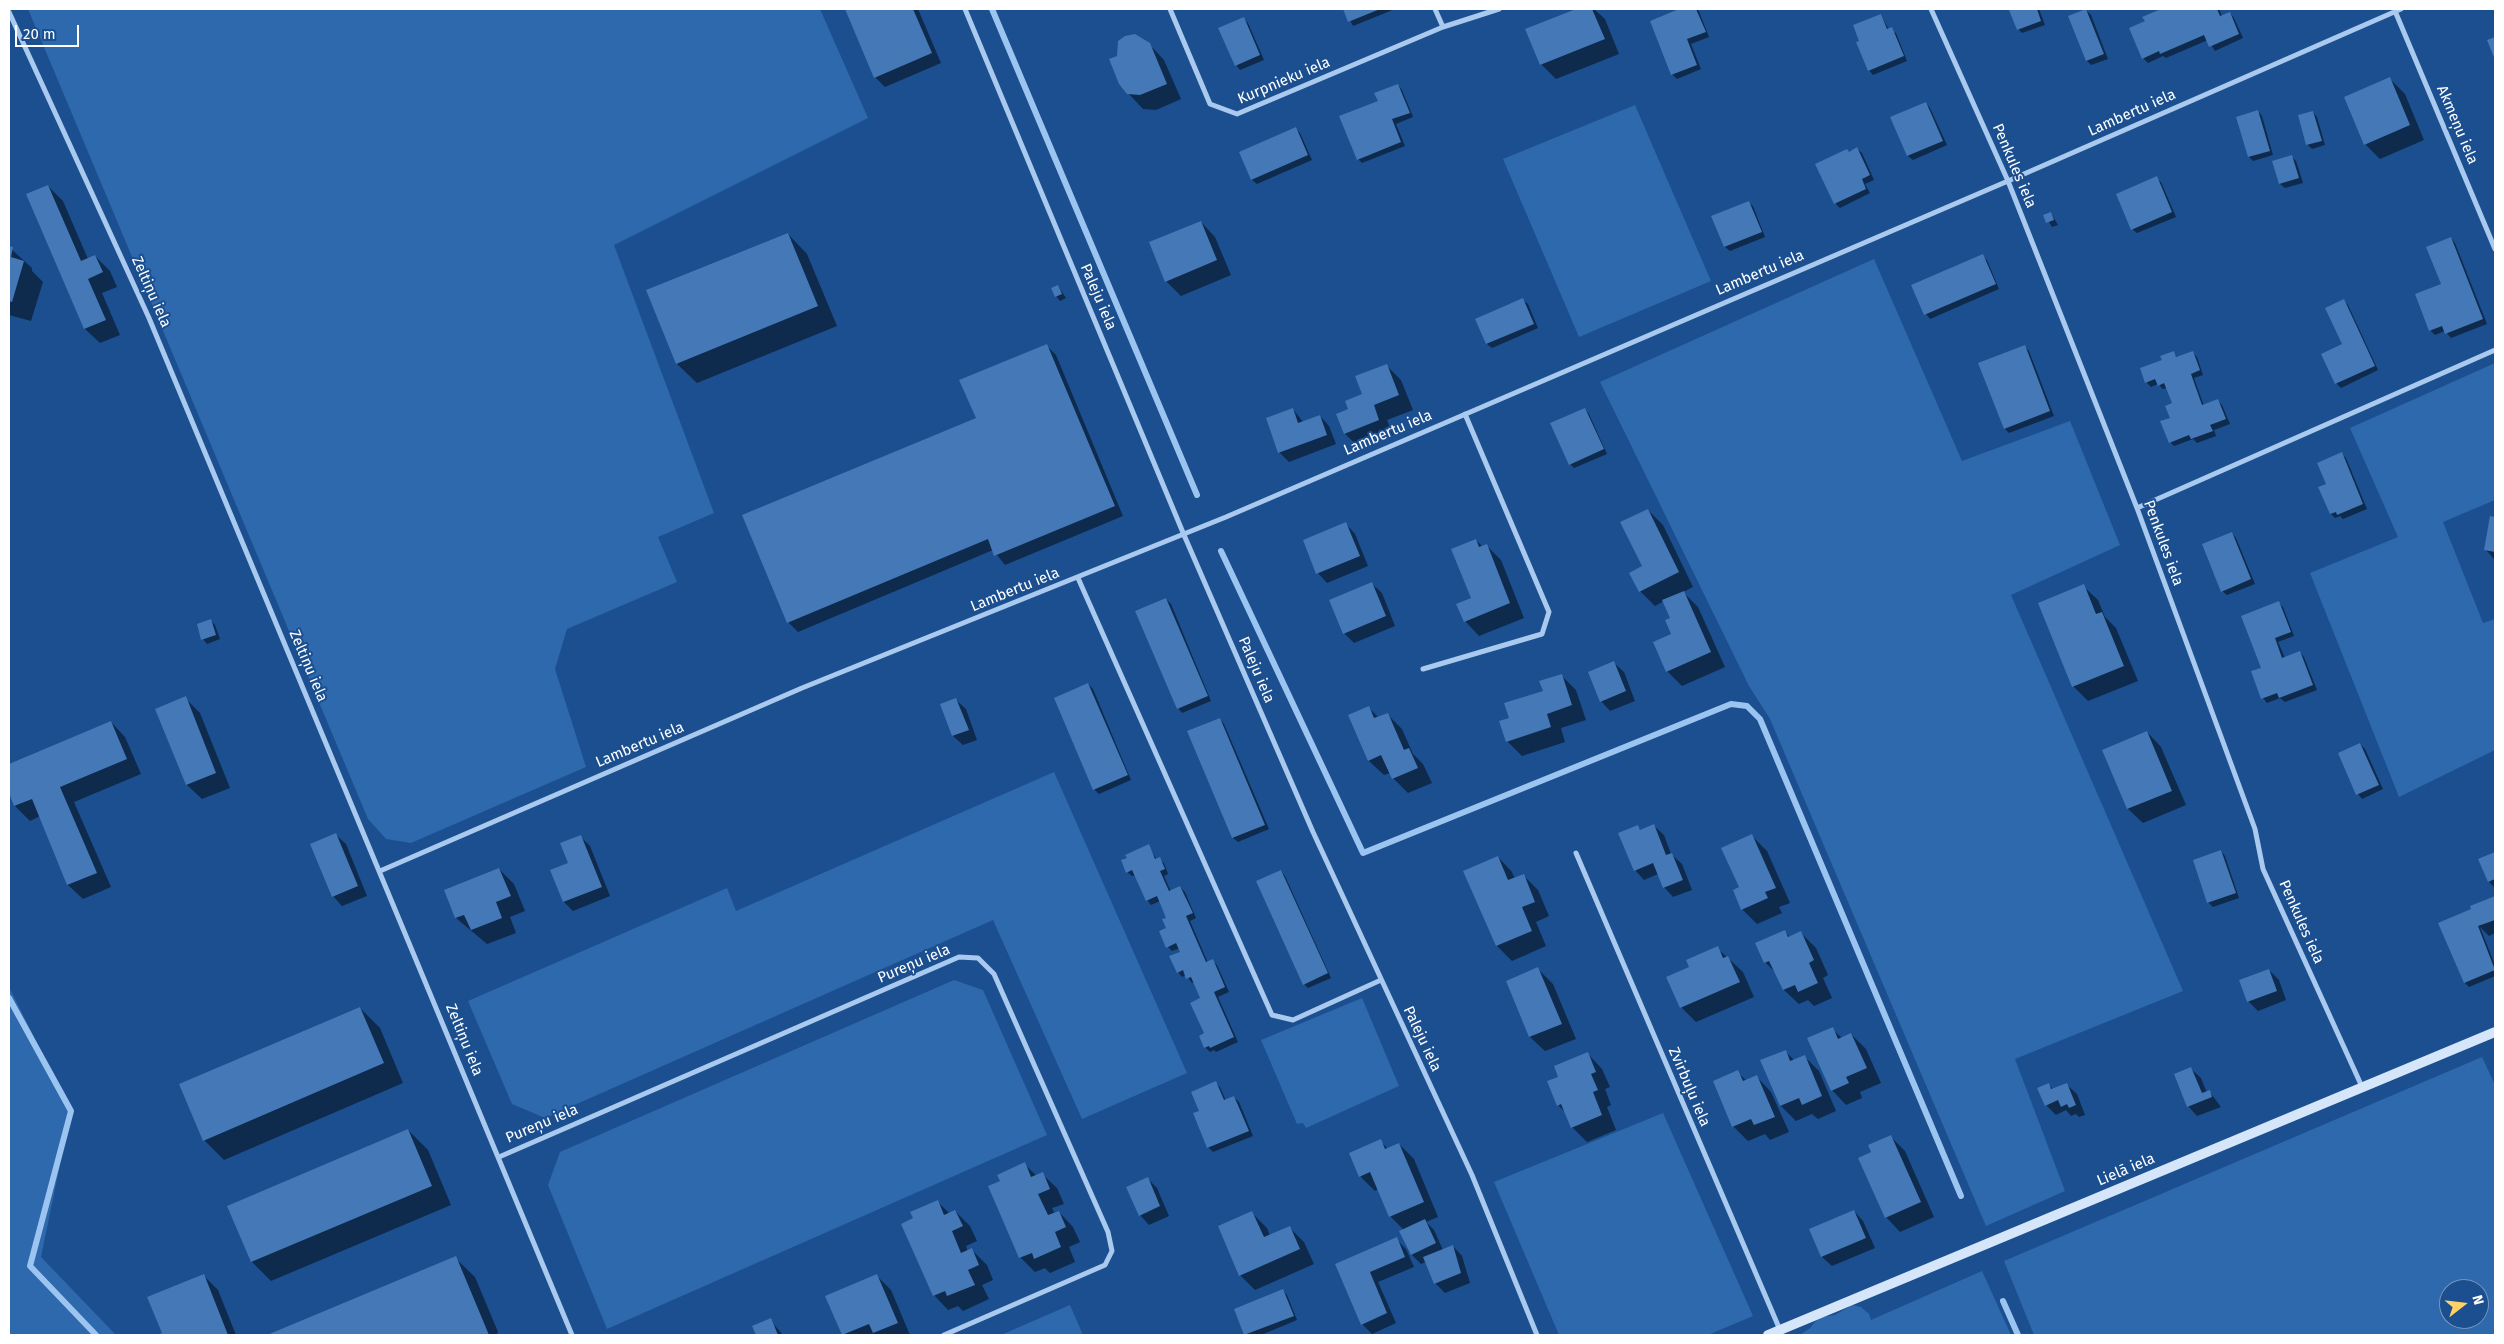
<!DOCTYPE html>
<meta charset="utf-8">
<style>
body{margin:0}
#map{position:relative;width:2504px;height:1344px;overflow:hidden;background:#1b4f8f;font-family:"Fira Sans",sans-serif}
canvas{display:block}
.frame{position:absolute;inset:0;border:10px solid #fff;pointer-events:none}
.north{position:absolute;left:2439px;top:1279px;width:50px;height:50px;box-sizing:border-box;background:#1b4f8f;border:1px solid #7695bc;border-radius:50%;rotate:74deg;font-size:14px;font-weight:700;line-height:20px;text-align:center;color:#fff}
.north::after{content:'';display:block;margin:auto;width:18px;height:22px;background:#ffd166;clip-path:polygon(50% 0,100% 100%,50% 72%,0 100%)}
.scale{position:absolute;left:15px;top:25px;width:64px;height:22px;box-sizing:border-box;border:2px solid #fff;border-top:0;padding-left:6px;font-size:15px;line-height:18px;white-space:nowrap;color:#fff;-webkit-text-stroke:4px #1b4f8f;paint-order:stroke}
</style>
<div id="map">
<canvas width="2504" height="1344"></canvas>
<div class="frame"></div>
<div class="north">N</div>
<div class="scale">20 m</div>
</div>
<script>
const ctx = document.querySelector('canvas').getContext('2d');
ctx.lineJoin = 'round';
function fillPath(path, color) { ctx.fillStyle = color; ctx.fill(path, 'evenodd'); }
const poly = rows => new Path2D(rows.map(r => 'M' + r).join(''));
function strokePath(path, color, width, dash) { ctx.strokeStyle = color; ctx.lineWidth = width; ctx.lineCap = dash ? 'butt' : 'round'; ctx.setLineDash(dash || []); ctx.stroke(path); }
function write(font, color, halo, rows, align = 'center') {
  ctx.font = font + ' "Fira Sans",sans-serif'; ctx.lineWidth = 4; ctx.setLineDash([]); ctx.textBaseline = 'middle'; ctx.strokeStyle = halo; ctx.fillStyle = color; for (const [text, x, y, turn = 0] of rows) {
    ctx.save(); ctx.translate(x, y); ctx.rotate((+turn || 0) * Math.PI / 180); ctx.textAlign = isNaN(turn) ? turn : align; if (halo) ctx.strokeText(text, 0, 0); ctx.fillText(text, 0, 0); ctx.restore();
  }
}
fillPath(poly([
 [28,9,820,9,868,118,614,245,714,513,658,537,677,582,567,629,555,669,586,767,411,843,386,839,368,819],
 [1635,105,1711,281,1579,337,1503,159],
 [1874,259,1962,461,2070,421,2120,545,2011,595,2183,991,2015,1059,2065,1191,1986,1226,1770,719,1749,686,1600,382],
 [2495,363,2495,500,2443,522,2483,623,2495,619,2495,750,2399,797,2310,573,2398,537,2350,428],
 [1054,772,1187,1073,1082,1119,993,920,545,1118,512,1104,468,1001,727,888,736,911],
 [954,980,983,990,1047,1135,607,1329,548,1185,560,1152],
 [9,987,71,1111,41,1257,116,1335,9,1335],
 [1362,998,1399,1086,1306,1128,1303,1123,1297,1124,1261,1040],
 [2482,1057,2495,1085,2495,1335,2034,1335,2004,1261],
 [2449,1289,2479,1289,2479,1319,2449,1319],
 [1663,1113,1753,1316,1708,1335,1559,1335,1494,1182],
 [1982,1271,2011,1335,1800,1335,1810,1328,1818,1318,1835,1315,1852,1305,1861,1307,1869,1314,1871,1320],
 [1070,1305,1083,1335,1001,1335]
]), '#2e69ad');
fillPath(poly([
 [846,9,918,9,941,63,885,87,875,77],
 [1344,9,1395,9,1353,26],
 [1579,9,1594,9,1605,19,1619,54,1556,79,1541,64,1527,30],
 [1683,9,1698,9,1709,37,1691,44,1701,69,1677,79,1672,74,1651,21],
 [2016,9,2039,9,2045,25,2022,33,2018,29,2011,11],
 [2164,9,2219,9,2222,16,2230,13,2234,18,2243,38,2215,51,2208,40,2166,58,2163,56,2148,63,2143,58,2146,22,2144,17],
 [2086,10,2091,15,2108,59,2091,65,2087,61],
 [1881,15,1889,30,1896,33,1907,61,1873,75,1869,70],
 [1243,18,1248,23,1264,60,1240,70,1236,65],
 [1149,44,1164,60,1181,99,1156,110,1143,109,1128,93],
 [2390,79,2405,94,2424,140,2380,159,2365,144],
 [1398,85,1402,90,1413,117,1396,124,1405,146,1362,163,1358,159],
 [1926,103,1930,108,1947,145,1913,160,1908,156,1892,118],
 [2258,111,2262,116,2273,155,2253,161,2249,157],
 [2313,112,2317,117,2325,145,2312,149,2307,144],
 [1296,129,1300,133,1312,160,1257,184,1252,180,1240,153],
 [1857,149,1862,153,1874,180,1865,184,1870,193,1840,208,1835,203,1849,153],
 [2291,156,2296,161,2303,183,2285,188,2280,184],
 [2156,178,2161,182,2176,217,2137,233,2132,229],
 [48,186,63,201,88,259,95,256,110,271,117,287,102,293,120,335,100,343,85,329],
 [1748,202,1753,206,1765,237,1730,251,1725,247,1713,216],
 [2051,213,2058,225,2052,227,2045,215],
 [1201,222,1215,237,1231,275,1181,296,1166,281],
 [788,234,807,254,837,326,697,383,677,364],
 [2451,238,2455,243,2487,324,2451,338,2445,331,2435,335,2430,330,2443,285],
 [9,247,32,268,32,271,43,282,31,321,9,315],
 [1982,256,1987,260,1999,289,1930,319,1926,314],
 [1058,286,1066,298,1060,301,1056,296],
 [1523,300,1528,304,1538,328,1492,348,1487,344,1477,319],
 [2344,301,2348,305,2378,370,2341,388,2336,383,2343,345],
 [1046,345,1056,355,1123,516,1005,565,993,550,798,632,788,622],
 [2025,347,2029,351,2054,416,2009,433,2005,429,1980,364],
 [2192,352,2197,357,2203,375,2194,378,2204,406,2218,401,2222,405,2230,424,2214,430,2216,436,2197,443,2193,439,2174,446,2170,442,2174,404,2167,388,2163,389,2158,384,2151,387,2146,382,2173,353,2178,358],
 [1386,365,1401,380,1413,410,1387,420,1393,435,1360,448,1345,434,1350,410],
 [1293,409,1303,422,1320,416,1329,426,1336,444,1289,462,1279,452],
 [1585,409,1589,414,1607,454,1574,468,1570,464],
 [2342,454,2346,458,2367,509,2343,519,2340,516,2335,518,2331,514,2320,488,2327,484],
 [1648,510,1663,525,1693,587,1683,592,1698,607,1725,667,1682,686,1667,671,1673,635,1671,619,1664,601,1655,606,1640,591],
 [2491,518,2495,519,2495,560,2486,550],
 [1346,524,1355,534,1368,566,1327,583,1318,573],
 [2232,533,2236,538,2255,584,2227,595,2222,591],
 [1476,540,1483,547,1486,545,1501,560,1524,618,1479,636,1465,621,1473,599],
 [1372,584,1382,593,1395,626,1354,643,1344,633],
 [2083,586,2098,600,2105,617,2116,628,2138,681,2088,701,2073,686],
 [1166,599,1171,604,1211,701,1182,713,1178,708],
 [2278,602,2283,607,2294,636,2278,642,2285,658,2300,652,2304,657,2317,690,2285,702,2280,698,2267,703,2263,698,2262,668],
 [211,621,215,625,220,639,207,644,203,639],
 [1614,663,1624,672,1635,701,1610,711,1601,701],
 [1561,675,1576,690,1586,720,1561,728,1565,742,1522,756,1507,741,1511,719],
 [1088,684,1093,689,1131,780,1099,794,1094,789],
 [185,698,200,713,230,788,202,799,187,785],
 [956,700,966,709,977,740,963,745,953,736,942,705],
 [1368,707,1379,718,1387,714,1402,729,1413,754,1423,764,1432,783,1408,793,1393,778,1390,773,1384,775,1369,761,1349,716],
 [1220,719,1224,724,1269,829,1238,842,1233,838,1189,732],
 [111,722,125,737,141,774,74,802,111,887,83,899,68,885,40,816,30,821,15,806,9,790,9,765],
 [2147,732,2161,747,2186,805,2143,823,2128,809,2104,750],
 [2360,744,2365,749,2383,789,2362,799,2358,794],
 [1654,826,1664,835,1671,854,1682,864,1692,890,1673,897,1664,887,1658,874,1644,880,1635,870,1638,827,1641,831],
 [336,835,346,844,367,896,342,906,333,896],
 [580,836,590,846,610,896,573,911,564,902,569,863],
 [1752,836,1767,851,1790,903,1779,907,1782,913,1757,924,1742,909],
 [1148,846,1157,860,1159,859,1164,863,1168,874,1164,876,1171,892,1180,887,1185,892,1196,918,1190,921,1208,963,1213,961,1217,965,1229,992,1218,997,1238,1042,1216,1052,1214,1050,1210,1052,1205,1047,1202,999,1194,982,1192,983,1186,975,1182,977,1178,972,1182,952,1180,948,1172,951,1168,947,1168,918,1160,901,1151,905,1147,900,1136,875,1132,876,1127,872],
 [2221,851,2225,856,2239,898,2213,907,2208,902],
 [2495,854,2495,888,2489,882,2480,860],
 [1498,857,1512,872,1515,879,1523,875,1538,890,1549,916,1536,922,1546,946,1512,961,1497,946,1465,871],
 [499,869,514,884,525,911,510,917,516,933,487,944,456,918],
 [1281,871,1285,876,1331,978,1308,988,1304,984],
 [2495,897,2495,933,2489,936,2480,927,2495,965,2495,976,2469,987,2465,983,2440,923,2475,915,2472,906],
 [1785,932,1791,938,1801,933,1816,948,1828,975,1823,978,1832,998,1814,1006,1808,1000,1799,1004,1784,990,1776,973,1765,962],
 [1717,948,1743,972,1754,997,1696,1022,1681,1007,1691,968],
 [1538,969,1553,984,1576,1039,1545,1051,1530,1037,1507,982],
 [2269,970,2279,980,2286,1000,2258,1011,2248,1001],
 [360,1008,380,1028,403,1083,224,1160,204,1140],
 [1832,1029,1842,1038,1851,1034,1866,1049,1881,1083,1860,1092,1862,1098,1846,1105,1832,1090],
 [1785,1051,1795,1061,1804,1056,1819,1071,1836,1111,1818,1119,1812,1114,1796,1121,1781,1106,1762,1061],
 [1588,1054,1602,1069,1610,1087,1605,1089,1611,1105,1607,1107,1616,1130,1587,1142,1572,1127,1566,1113,1558,1105,1560,1078],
 [2191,1069,2201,1078,2207,1093,2209,1091,2221,1107,2197,1116,2188,1106],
 [1737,1072,1747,1081,1757,1077,1771,1092,1789,1132,1770,1140,1765,1134,1748,1141,1733,1126],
 [1216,1083,1220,1087,1226,1101,1234,1097,1239,1102,1253,1136,1213,1152,1208,1147,1200,1112],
 [2049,1085,2054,1090,2067,1085,2077,1094,2085,1115,2079,1117,2076,1114,2071,1116,2066,1110,2056,1115,2046,1105],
 [408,1130,428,1150,451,1205,271,1281,252,1262,228,1206],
 [1890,1136,1905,1151,1934,1217,1900,1232,1886,1217,1872,1153],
 [1380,1141,1388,1149,1399,1144,1414,1159,1438,1217,1426,1222,1434,1230,1443,1250,1453,1246,1462,1256,1470,1283,1445,1293,1435,1283,1426,1262,1421,1264,1412,1255,1404,1230,1390,1216,1378,1189,1375,1191,1360,1176],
 [1024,1164,1037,1176,1042,1174,1057,1188,1064,1204,1052,1208,1055,1214,1059,1212,1073,1227,1080,1242,1069,1247,1075,1262,1050,1273,1045,1268,1035,1272,1020,1257,990,1186,1001,1181],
 [1148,1179,1157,1188,1169,1216,1149,1225,1140,1215],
 [938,1202,950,1214,955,1211,970,1226,977,1241,966,1246,968,1252,972,1250,987,1265,993,1280,982,1285,989,1299,963,1311,958,1306,948,1310,934,1295,914,1219],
 [1854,1211,1863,1221,1875,1248,1832,1266,1822,1257,1811,1230],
 [1252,1213,1267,1228,1270,1236,1290,1228,1304,1242,1314,1264,1255,1290,1240,1275],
 [1396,1239,1406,1249,1414,1267,1378,1282,1396,1323,1372,1334,1362,1324,1336,1265],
 [455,1258,475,1277,498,1332,497,1335,270,1335],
 [203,1275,218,1290,236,1335,161,1335],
 [876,1275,891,1290,910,1335,843,1335,827,1296],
 [1283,1291,1287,1295,1297,1320,1261,1335,1246,1335,1235,1310],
 [770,1320,783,1335,757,1335,754,1327]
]), '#0007');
strokePath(poly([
 [992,9,1197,495],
 [1221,551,1363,853,1731,704,1747,706,1760,719,1961,1196],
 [9,998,71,1111,30,1266,96,1335],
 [2003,1301,2018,1335]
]), '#9cc4f0', 6);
fillPath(poly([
 [845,9,913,9,932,53,874,78],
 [1343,9,1380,9,1348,22],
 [1576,9,1592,9,1605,39,1540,65,1525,29],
 [1679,9,1696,9,1706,32,1687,39,1697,65,1671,75,1650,21],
 [2012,9,2037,9,2041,21,2017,30,2009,10],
 [2086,9,2104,54,2086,61,2068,16],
 [2161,9,2217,9,2220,16,2230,12,2239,34,2209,47,2204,35,2160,54,2159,51,2142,59,2129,28,2145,21,2142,17],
 [1881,14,1887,29,1892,27,1904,56,1868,71,1856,42,1859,41,1853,25],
 [1244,17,1260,55,1235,66,1218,28],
 [1135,34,1150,43,1167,84,1140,95,1127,94,1119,84,1109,59,1117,56,1118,41,1125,36],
 [2495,37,2495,60,2487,40],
 [2390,77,2410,125,2364,145,2344,97],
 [1398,84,1410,113,1392,119,1401,142,1357,160,1339,116,1378,101,1374,93],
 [1926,102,1943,141,1907,156,1890,117],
 [2258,110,2270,151,2248,157,2236,117],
 [2313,111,2322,141,2306,145,2298,115],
 [1296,127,1308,155,1251,180,1239,152],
 [1857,147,1870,175,1862,179,1866,189,1834,204,1815,164,1847,149,1849,152],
 [2292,155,2299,178,2279,184,2272,161],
 [2157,176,2172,212,2131,230,2116,194],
 [48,185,81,261,95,255,103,272,88,279,106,320,84,329,26,194],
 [1749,201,1762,232,1724,247,1711,216],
 [2051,212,2054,220,2046,223,2043,215],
 [1201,221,1217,260,1165,282,1149,242],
 [788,233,818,306,676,364,646,290],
 [2451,237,2483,319,2445,334,2442,326,2429,331,2415,294,2441,284,2426,247],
 [9,246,13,247,11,257,24,261,12,302,9,301],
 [1983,254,1996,284,1924,315,1911,285],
 [1058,285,1062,294,1055,297,1051,288],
 [1523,298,1534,324,1486,344,1475,319],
 [2344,299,2375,366,2335,384,2321,354,2342,344,2325,308],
 [1047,344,1115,506,994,556,988,539,787,623,742,515,976,418,959,380],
 [2025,345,2050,411,2004,429,1978,363],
 [2174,351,2176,357,2193,351,2200,370,2191,374,2202,405,2218,399,2226,419,2210,425,2213,431,2191,439,2189,435,2169,443,2160,421,2170,418,2165,406,2172,403,2164,383,2158,386,2155,379,2145,383,2140,368,2162,360,2160,356],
 [1387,364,1399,395,1374,405,1379,420,1344,434,1336,414,1348,409,1345,401,1362,394,1355,376],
 [1293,408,1298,423,1320,415,1327,435,1278,453,1266,418],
 [1585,408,1604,449,1569,465,1550,423],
 [2342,452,2363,504,2337,515,2336,512,2330,514,2318,487,2326,484,2317,463],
 [1648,509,1679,572,1639,592,1629,573,1642,566,1620,522],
 [2490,516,2495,517,2495,552,2484,550],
 [1346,522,1360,556,1316,574,1303,540],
 [2232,532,2251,579,2221,592,2202,544],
 [1476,539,1479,547,1487,544,1510,603,1464,622,1456,604,1471,598,1451,549],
 [1372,582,1386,616,1343,634,1329,600],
 [2084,584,2096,614,2102,612,2124,666,2072,687,2038,603],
 [1684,591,1711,652,1666,672,1653,642,1671,634,1665,620,1670,618,1662,600],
 [1166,598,1208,696,1177,709,1135,611],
 [2279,601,2291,632,2275,638,2282,658,2300,651,2313,685,2279,698,2277,693,2261,699,2251,671,2261,668,2241,616],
 [211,619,216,635,201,640,197,624],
 [1614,661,1626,691,1600,702,1588,672],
 [1562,674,1572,705,1547,714,1551,727,1506,742,1499,721,1509,718,1504,703,1543,691,1539,681],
 [1088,683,1128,775,1093,790,1054,698],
 [186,696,216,773,186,785,155,709],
 [956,698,969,730,952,736,940,704],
 [1369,706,1374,718,1388,713,1404,750,1409,748,1418,768,1392,779,1381,755,1368,761,1348,715],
 [1220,718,1265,825,1232,838,1187,731],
 [111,721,127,759,60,787,97,873,67,885,32,799,14,806,9,793,9,764],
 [2147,731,2172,791,2127,809,2102,750],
 [2360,743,2379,785,2356,795,2338,753],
 [1654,824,1666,855,1672,853,1683,880,1663,888,1653,863,1634,871,1618,833,1638,825,1640,830],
 [336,833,358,886,332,897,310,844],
 [1752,834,1776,888,1765,892,1768,898,1741,910,1733,890,1739,887,1721,848],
 [581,835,602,887,563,902,550,870,568,863,560,843],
 [1149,844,1155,859,1160,857,1165,869,1160,871,1169,891,1180,886,1193,913,1186,916,1206,962,1213,959,1225,987,1214,992,1234,1037,1210,1048,1209,1046,1204,1048,1199,1036,1204,1033,1190,1003,1200,998,1191,977,1186,979,1183,970,1177,973,1169,956,1180,952,1176,943,1166,948,1159,931,1166,928,1162,919,1166,918,1157,896,1146,901,1132,870,1126,873,1121,860,1127,858,1125,855],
 [2221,850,2236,893,2207,903,2193,860],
 [2495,852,2495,879,2488,882,2478,859],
 [1498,856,1508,880,1524,874,1535,902,1522,907,1532,931,1496,946,1463,871],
 [499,868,511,896,496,902,502,918,471,930,464,915,455,918,444,890],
 [1281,870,1328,973,1303,985,1256,881],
 [2495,896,2495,920,2478,926,2495,970,2464,983,2438,923,2471,909,2470,906],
 [1785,930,1788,937,1801,931,1814,960,1809,963,1818,983,1798,992,1795,985,1783,990,1769,961,1764,963,1755,943],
 [1718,946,1723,958,1728,956,1740,982,1680,1008,1666,977,1689,967,1686,960],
 [1538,967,1562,1024,1529,1037,1506,981],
 [2269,969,2277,991,2247,1002,2239,980],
 [360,1007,384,1063,203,1141,179,1084],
 [1833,1027,1838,1039,1851,1033,1867,1068,1846,1077,1849,1083,1831,1091,1807,1038],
 [1786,1050,1790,1061,1805,1055,1822,1096,1802,1105,1799,1098,1780,1106,1760,1060],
 [1588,1052,1596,1072,1591,1074,1598,1090,1593,1092,1602,1115,1571,1128,1561,1104,1557,1106,1547,1081,1558,1077,1554,1066],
 [2191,1067,2202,1093,2210,1090,2212,1097,2187,1107,2174,1074],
 [1738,1070,1743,1081,1757,1075,1775,1117,1754,1125,1751,1119,1732,1127,1713,1081],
 [1216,1081,1224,1100,1234,1096,1249,1131,1207,1148,1193,1113,1199,1111,1191,1092],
 [2049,1083,2051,1089,2067,1083,2076,1105,2069,1108,2067,1104,2061,1107,2058,1100,2045,1106,2037,1088],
 [408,1129,432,1186,251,1262,227,1206],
 [1891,1135,1921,1202,1885,1218,1858,1158,1871,1152,1868,1145],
 [1381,1139,1385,1149,1399,1143,1424,1202,1389,1217,1370,1172,1359,1177,1349,1153],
 [1025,1162,1031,1177,1043,1172,1050,1189,1038,1194,1048,1215,1059,1211,1066,1227,1055,1232,1061,1247,1034,1259,1032,1253,1019,1258,988,1186,1000,1181,997,1175],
 [1148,1177,1160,1206,1139,1216,1126,1187],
 [938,1200,944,1215,955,1210,963,1226,952,1231,961,1253,972,1248,979,1265,968,1270,975,1285,947,1296,945,1291,933,1296,901,1224,913,1218,910,1212],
 [1854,1210,1866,1238,1821,1257,1809,1229],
 [1252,1211,1264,1237,1290,1226,1300,1249,1239,1276,1218,1226],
 [1425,1219,1436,1243,1411,1255,1399,1231],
 [1397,1237,1405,1257,1370,1272,1387,1313,1361,1325,1335,1264],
 [1453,1245,1461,1273,1434,1284,1423,1257],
 [456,1256,489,1335,267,1335],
 [204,1274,228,1335,158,1335,162,1333,147,1297],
 [877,1274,898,1323,873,1333,869,1324,842,1335,825,1296],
 [1283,1289,1294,1316,1244,1335,1234,1309],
 [771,1318,778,1335,756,1335,752,1326]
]), '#4478b7');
strokePath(poly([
 [965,9,1184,535,1313,832,1472,1175,1537,1335],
 [1170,9,1210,104,1237,114,1443,27,1499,9],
 [1435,9,1443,27],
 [1931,9,2008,181,2137,508,2255,829,2263,869,2363,1089],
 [2395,11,2495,249],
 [9,12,149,318,572,1335],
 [2137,508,2495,350],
 [1078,578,1272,1015,1293,1020,1381,980],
 [1423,669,1542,634,1549,612,1465,414],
 [1576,853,1780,1330],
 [380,871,802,688,1226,517,2008,181,2401,9],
 [499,1157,959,957,978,958,994,974,1108,1232,1112,1251,1105,1265,944,1335]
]), '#a9c9ee', 5);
strokePath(poly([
 [1768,1335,2495,1032]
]), '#d6e6fa', 10);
write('15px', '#fff', '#1b4f8f', [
 ["Kurpnieku iela",1284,81,-23],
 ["Lambertu iela",2132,113,-24],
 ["Akmeņu iela",2457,125,67],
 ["Penkules iela",2014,166,67],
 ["Lambertu iela",1760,273,-23],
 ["Zeltiņu iela",151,292,66],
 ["Paleju iela",1098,297,67],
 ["Lambertu iela",1388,433,-23],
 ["Penkules iela",2163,543,70],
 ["Lambertu iela",1015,590,-22],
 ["Zeltiņu iela",308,666,67],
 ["Paleju iela",1256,670,67],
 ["Lambertu iela",640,745,-23],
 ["Penkules iela",2301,922,66],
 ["Pureņu iela",914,964,-23],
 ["Paleju iela",1422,1039,65],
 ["Zeltiņu iela",464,1040,68],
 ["Zvirbuļu iela",1689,1087,67],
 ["Pureņu iela",542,1124,-23],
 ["Lielā iela",2126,1170,-23]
]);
</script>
